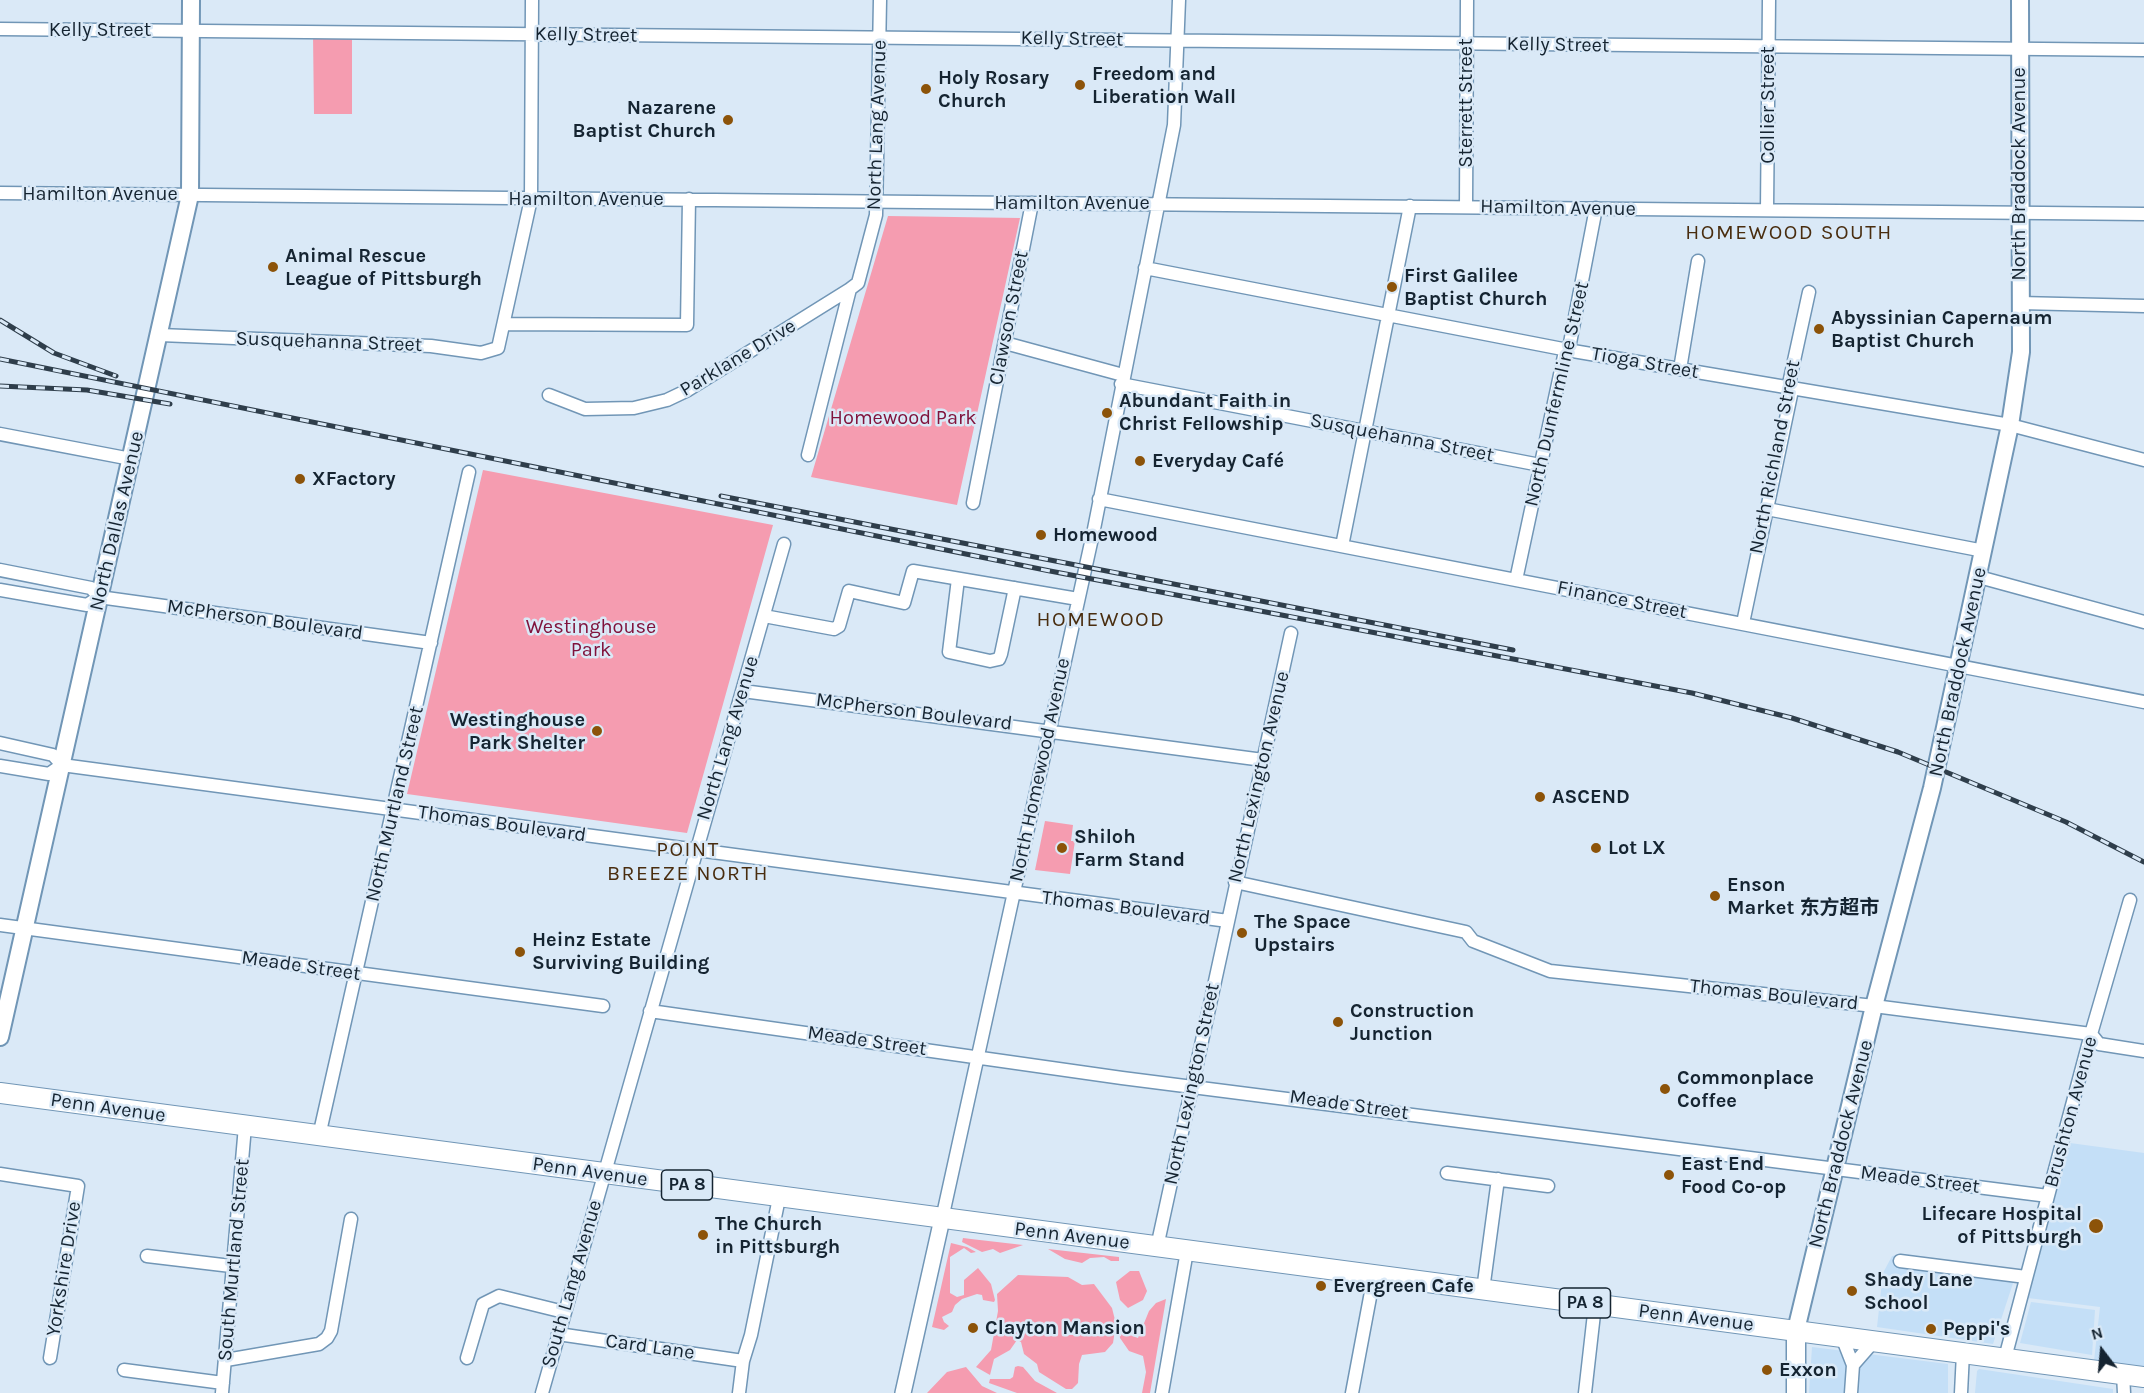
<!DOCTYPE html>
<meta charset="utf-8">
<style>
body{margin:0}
#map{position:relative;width:2144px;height:1393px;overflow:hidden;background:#dae9f7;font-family:Karla,sans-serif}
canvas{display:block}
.north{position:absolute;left:2072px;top:1321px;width:60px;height:60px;-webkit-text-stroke:4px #dae9f7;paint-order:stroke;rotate:344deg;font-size:16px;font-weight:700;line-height:24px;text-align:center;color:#152431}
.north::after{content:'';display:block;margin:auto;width:21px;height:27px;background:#152431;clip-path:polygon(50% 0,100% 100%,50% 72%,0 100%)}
</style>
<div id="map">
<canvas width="2144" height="1393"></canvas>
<div class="north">N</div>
</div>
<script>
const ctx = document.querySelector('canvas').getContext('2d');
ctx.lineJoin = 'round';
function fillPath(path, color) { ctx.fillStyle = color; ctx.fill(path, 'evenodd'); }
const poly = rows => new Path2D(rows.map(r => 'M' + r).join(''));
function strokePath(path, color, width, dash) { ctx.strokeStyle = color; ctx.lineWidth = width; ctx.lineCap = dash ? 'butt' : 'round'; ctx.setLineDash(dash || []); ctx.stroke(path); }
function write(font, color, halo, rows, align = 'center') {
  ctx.font = font + ' Karla,"Noto Sans SC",sans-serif'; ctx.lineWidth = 5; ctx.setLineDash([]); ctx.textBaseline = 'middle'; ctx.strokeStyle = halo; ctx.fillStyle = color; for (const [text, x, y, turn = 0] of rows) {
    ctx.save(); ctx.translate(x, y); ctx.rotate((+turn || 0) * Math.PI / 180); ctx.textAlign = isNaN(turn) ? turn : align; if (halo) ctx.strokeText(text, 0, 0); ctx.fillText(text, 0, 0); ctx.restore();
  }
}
fillPath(poly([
 [2070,1143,2144,1153,2144,1368,2094,1361,2100,1307,2028,1298],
 [1903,1254,2017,1271,1993,1344,1877,1327,1883,1273,1892,1256],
 [2031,1302,2095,1310,2092,1355,2020,1343],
 [1812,1347,1948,1364,1948,1393,1809,1393],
 [1979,1369,2113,1389,2113,1393,1975,1393,1977,1371]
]), '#c4dff7');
fillPath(poly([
 [313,35,352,35,352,114,314,114],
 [888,216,1020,218,957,505,811,477],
 [483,470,773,525,687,833,407,794],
 [1045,821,1073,825,1071,841,1075,841,1070,874,1035,870],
 [963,1238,971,1239,1023,1245,1000,1253,993,1249,982,1252,962,1242],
 [951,1243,967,1247,976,1252,971,1253,964,1248,950,1257,950,1293,957,1297,964,1295,964,1280,978,1268,991,1284,995,1300,994,1302,983,1300,982,1295,977,1294,962,1299,955,1305,952,1312,942,1317,944,1322,949,1326,944,1330,932,1327],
 [1048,1249,1119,1257,1119,1261,1111,1261,1104,1257,1090,1258,1082,1263,1065,1259],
 [1130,1271,1139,1271,1147,1291,1143,1300,1128,1308,1120,1300,1116,1282],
 [1018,1275,1068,1277,1082,1285,1094,1284,1112,1308,1116,1324,1113,1343,1105,1352,1082,1355,1079,1364,1078,1383,1072,1389,1066,1389,1039,1372,1037,1364,1024,1354,1021,1342,1017,1340,1010,1350,994,1359,990,1375,976,1367,991,1350,998,1311,997,1294],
 [1166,1299,1150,1393,1142,1393,1146,1372,1143,1356,1129,1351,1120,1338,1119,1330,1122,1325,1127,1334,1138,1338,1149,1311,1156,1303],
 [1018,1366,1023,1367,1035,1381,1057,1393,1017,1393,989,1383,990,1379,1010,1379,1013,1377,1015,1367],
 [966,1367,982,1386,997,1393,927,1393,947,1372]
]), '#f59cb0');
const minor = poly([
 [0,29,2144,50],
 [0,193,2144,214],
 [1466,207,1467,0],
 [1767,210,1769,0],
 [1145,268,1573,351,2010,425,2144,460],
 [2020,303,2144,306],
 [504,324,687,325,689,199],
 [160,335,431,346,481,353,498,348,531,199,532,0],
 [1005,343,1123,375],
 [1680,369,1698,261],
 [1121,384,1540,465],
 [549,395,585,409,634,408,667,400,688,390,850,289],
 [0,434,131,459],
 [808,455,850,289,858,283,876,215,880,0],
 [1099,499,2144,702],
 [973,503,1032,203],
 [1767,509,1984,551],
 [1342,546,1410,206],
 [0,570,91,588,99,597,431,643],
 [1979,577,2144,622],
 [958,579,949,652,990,661,999,659,1001,654,1015,588],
 [1516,580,1564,356,1570,343,1596,208],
 [0,590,87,605,99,597],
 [764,616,834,629,839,626,849,591,904,603,913,571,1078,599],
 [1743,623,1791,395,1790,379,1809,292],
 [743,691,1263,760],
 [0,743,53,755,62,765,1228,921],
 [0,766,49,774,62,765],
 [1235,882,1466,932,1473,941,1550,971,1874,1006,2091,1034,2099,1044,2144,1051],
 [0,925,603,1006],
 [650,1011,1122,1078,2048,1196],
 [319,1136,469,472],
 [1447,1173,1548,1186],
 [0,1174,78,1186,50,1358],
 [942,1219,1094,529,1174,125,1179,0],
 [1157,1247,1291,633],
 [147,1256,231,1266],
 [1900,1261,2026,1277],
 [1483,1290,1498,1179],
 [558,1334,743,1361],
 [1842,1337,1853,1365,1851,1393],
 [467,1358,483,1304,499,1296,564,1312],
 [2005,1358,2091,1034,2130,900],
 [226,1360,319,1344,327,1338,331,1331,351,1219],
 [1853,1365,1874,1341],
 [124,1370,223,1383],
 [2123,1374,2124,1393],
 [222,1393,245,1126],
 [542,1393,784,544],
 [739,1393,743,1361,751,1335,779,1198],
 [1162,1393,1187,1251],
 [1352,1393,1374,1276],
 [1585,1393,1595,1305],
 [1961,1393,1963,1353]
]);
const tertiary = poly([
 [903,1393,942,1219]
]);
const secondary = poly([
 [0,1037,190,195,191,0],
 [1796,1330,1874,1006,1932,788,2010,425,2021,352,2020,0]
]);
const primary = poly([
 [1796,1330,1796,1393]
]);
const trunk = poly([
 [0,1093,2144,1377]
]);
strokePath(minor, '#7196b6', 15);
strokePath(tertiary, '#7196b6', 18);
strokePath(secondary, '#7196b6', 20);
strokePath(primary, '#7196b6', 21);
strokePath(trunk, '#7196b6', 22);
strokePath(minor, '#fff', 12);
strokePath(tertiary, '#fff', 15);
strokePath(secondary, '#fff', 16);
strokePath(primary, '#fff', 18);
strokePath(trunk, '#fff', 20);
const rail = poly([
 [0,320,54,353,116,376],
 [0,359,1050,571,1692,693,1792,718,1898,752,2066,822,2144,862],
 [0,386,87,390,170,404],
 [721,496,1513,650]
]);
strokePath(rail, '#2f3e4b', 5);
strokePath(rail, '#dae9f7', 3, [9]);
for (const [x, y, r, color] of [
 [1080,85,6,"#8c5309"],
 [926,89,6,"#8c5309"],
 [728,120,6,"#8c5309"],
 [273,267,6,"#8c5309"],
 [1392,287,6,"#8c5309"],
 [1819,329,6,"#8c5309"],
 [1107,413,6,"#8c5309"],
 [1140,461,6,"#8c5309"],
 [300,479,6,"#8c5309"],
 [1041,535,6,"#8c5309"],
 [597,731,6,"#8c5309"],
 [1540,797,6,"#8c5309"],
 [1062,848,6,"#8c5309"],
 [1596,848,6,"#8c5309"],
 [1715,896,6,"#8c5309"],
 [1242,933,6,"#8c5309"],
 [520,952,6,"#8c5309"],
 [1338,1022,6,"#8c5309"],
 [1665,1089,6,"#8c5309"],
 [1669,1175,6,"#8c5309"],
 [2096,1226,8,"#8c5309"],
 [703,1235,6,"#8c5309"],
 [1321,1286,6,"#8c5309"],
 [1852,1291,6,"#8c5309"],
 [973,1328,6,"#8c5309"],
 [1931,1329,6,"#8c5309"],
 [1767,1370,6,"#8c5309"]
]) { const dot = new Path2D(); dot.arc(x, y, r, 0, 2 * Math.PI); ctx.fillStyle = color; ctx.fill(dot); strokePath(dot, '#dae9f7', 2); }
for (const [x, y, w] of [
 [687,1185,51],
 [1585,1303,51]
]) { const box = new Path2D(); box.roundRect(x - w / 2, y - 15, w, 30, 4.5); ctx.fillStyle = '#dae9f7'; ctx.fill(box); strokePath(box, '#152431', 1.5); }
write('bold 18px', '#152431', null, [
 ["PA 8",687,1185],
 ["PA 8",1585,1303]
]);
write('20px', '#152431', '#dae9f7', [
 ["Kelly Street",100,30],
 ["Kelly Street",586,35,1],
 ["Kelly Street",1072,39,1],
 ["Kelly Street",1558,45,1],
 ["Sterrett Street",1466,103,-90],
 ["Collier Street",1768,105,-90],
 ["North Lang Avenue",877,125,-88],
 ["North Braddock Avenue",2019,174,-90],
 ["Hamilton Avenue",100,194],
 ["Hamilton Avenue",586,199],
 ["Hamilton Avenue",1072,203],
 ["Hamilton Avenue",1558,208,1],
 ["Clawson Street",1009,318,-79],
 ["Susquehanna Street",329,342,2],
 ["Parklane Drive",738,358,-31],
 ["Tioga Street",1645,363,10],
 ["North Dunfermline Street",1557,394,-77],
 ["Susquehanna Street",1402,438,11],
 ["North Richland Street",1775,457,-79],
 ["North Dallas Avenue",117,521,-77],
 ["Finance Street",1622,600,11],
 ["McPherson Boulevard",265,620,8],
 ["North Braddock Avenue",1958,672,-78],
 ["McPherson Boulevard",914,712,7],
 ["North Lang Avenue",728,738,-73],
 ["North Homewood Avenue",1040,770,-78],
 ["North Lexington Avenue",1259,777,-77],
 ["North Murtland Street",395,804,-77],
 ["Thomas Boulevard",502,824,8],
 ["Thomas Boulevard",1126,908,7],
 ["Meade Street",301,966,8],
 ["Thomas Boulevard",1774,995,6],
 ["Meade Street",867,1041,8],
 ["North Lexington Street",1192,1084,-78],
 ["Meade Street",1349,1105,8],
 ["Penn Avenue",108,1108,8],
 ["Brushton Avenue",2071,1112,-75],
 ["North Braddock Avenue",1841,1144,-76],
 ["Penn Avenue",590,1172,8],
 ["Meade Street",1920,1180,7],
 ["Penn Avenue",1072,1236,7],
 ["South Murtland Street",234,1260,-85],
 ["Yorkshire Drive",64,1269,-81],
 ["South Lang Avenue",572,1284,-74],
 ["Penn Avenue",1696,1318,7],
 ["Card Lane",650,1347,8]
]);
write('bold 20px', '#152431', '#dae9f7', [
 ["Freedom and",1092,74],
 ["Liberation Wall",1092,97],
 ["Holy Rosary",938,78],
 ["Church",938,101],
 ["Nazarene",716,108,"right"],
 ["Baptist Church",716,131,"right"],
 ["Animal Rescue",285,256],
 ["League of Pittsburgh",285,279],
 ["First Galilee",1404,276],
 ["Baptist Church",1404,299],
 ["Abyssinian Capernaum",1831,318],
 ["Baptist Church",1831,341],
 ["Abundant Faith in",1119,401],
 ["Christ Fellowship",1119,424],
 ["Everyday Café",1152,461],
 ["XFactory",312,479],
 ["Homewood",1053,535],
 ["Westinghouse",585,720,"right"],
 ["Park Shelter",585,743,"right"],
 ["ASCEND",1552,797],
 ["Shiloh",1074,837],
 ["Farm Stand",1074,860],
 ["Lot LX",1608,848],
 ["Enson",1727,885],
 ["Market 东方超市",1727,908],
 ["The Space",1254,922],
 ["Upstairs",1254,945],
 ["Heinz Estate",532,940],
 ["Surviving Building",532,963],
 ["Construction",1350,1011],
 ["Junction",1350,1034],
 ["Commonplace",1677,1078],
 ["Coffee",1677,1101],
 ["East End",1681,1164],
 ["Food Co-op",1681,1187],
 ["Lifecare Hospital",2082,1214,"right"],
 ["of Pittsburgh",2082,1237,"right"],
 ["The Church",715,1224],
 ["in Pittsburgh",715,1247],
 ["Shady Lane",1864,1280],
 ["School",1864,1303],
 ["Evergreen Cafe",1333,1286],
 ["Clayton Mansion",985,1328],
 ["Peppi's",1943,1329],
 ["Exxon",1779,1370]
], 'left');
write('20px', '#80133c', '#dae9f7', [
 ["Homewood Park",903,418],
 ["Westinghouse",591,627],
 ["Park",591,650]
]);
ctx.letterSpacing = '1.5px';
write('21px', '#492d0f', '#dae9f7', [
 ["HOMEWOOD SOUTH",1789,233],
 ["HOMEWOOD",1101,620],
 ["POINT",688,850],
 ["BREEZE NORTH",688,874]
]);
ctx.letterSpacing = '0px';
</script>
